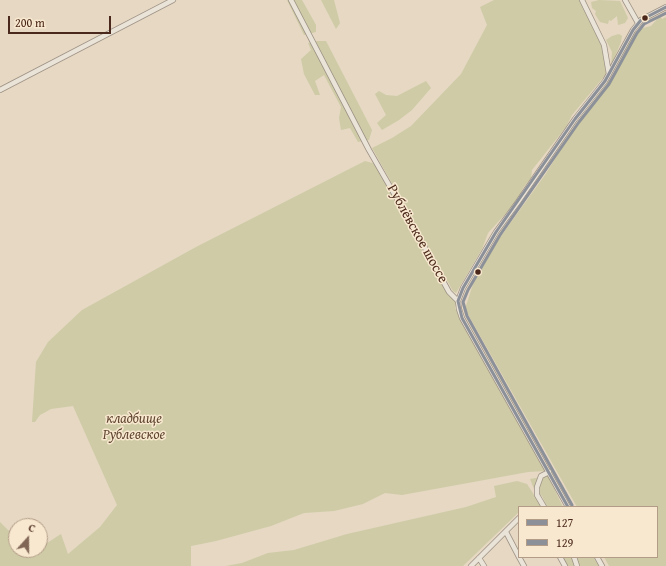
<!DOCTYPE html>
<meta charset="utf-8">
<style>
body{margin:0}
#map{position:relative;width:666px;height:566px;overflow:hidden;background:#e6d8c3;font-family:"Gentium Book Plus",serif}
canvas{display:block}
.legend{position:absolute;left:518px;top:506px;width:140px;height:52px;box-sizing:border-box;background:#f8e8cf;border:1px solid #b29b87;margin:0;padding:5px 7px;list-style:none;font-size:12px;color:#4a281b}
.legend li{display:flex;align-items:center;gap:8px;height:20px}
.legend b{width:20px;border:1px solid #b29b87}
.north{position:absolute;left:8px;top:518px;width:40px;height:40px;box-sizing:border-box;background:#f8e8cf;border:1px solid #b29b87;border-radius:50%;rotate:21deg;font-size:11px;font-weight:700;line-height:16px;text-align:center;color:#4a281b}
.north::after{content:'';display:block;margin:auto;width:14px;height:18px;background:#816656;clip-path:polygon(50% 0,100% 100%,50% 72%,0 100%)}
.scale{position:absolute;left:8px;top:16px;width:103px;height:18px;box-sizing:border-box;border:2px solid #4a281b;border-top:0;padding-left:5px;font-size:12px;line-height:14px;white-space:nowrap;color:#4a281b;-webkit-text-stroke:3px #f8e8cf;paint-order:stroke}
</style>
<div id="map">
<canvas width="666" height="566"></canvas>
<ul class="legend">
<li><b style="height:5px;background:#8c9098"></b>127</li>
<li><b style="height:5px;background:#8c9098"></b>129</li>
</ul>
<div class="north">С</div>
<div class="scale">200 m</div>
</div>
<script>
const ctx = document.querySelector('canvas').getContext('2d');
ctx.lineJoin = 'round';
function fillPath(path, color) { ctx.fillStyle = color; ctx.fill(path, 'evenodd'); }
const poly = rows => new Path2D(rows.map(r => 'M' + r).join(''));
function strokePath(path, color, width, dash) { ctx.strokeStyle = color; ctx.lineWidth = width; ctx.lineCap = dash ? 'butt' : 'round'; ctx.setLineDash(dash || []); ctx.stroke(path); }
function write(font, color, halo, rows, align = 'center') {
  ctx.font = font + ' "Gentium Book Plus",serif'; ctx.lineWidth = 3; ctx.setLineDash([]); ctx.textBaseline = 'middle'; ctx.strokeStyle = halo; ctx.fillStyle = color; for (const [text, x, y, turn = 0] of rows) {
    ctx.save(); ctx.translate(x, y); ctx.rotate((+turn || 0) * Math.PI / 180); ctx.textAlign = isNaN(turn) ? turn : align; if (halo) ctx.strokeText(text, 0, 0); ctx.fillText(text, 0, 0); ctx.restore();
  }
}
fillPath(poly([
 [287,0,302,0,316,25,316,32,304,35],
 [321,0,334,0,340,23,336,29],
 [494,0,580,0,602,45,607,73,572,115,566,127,532,170,531,178,523,188,519,199,488,233,482,249,456,293,453,291,372,148,392,138,411,126,461,74,487,25,480,7],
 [599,0,620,1,628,18,625,23,618,25,617,16,611,21,609,20,608,24,600,22,595,14,596,11,592,8,591,2],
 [660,16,662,19,666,17,666,566,609,566,604,557,657,557,657,507,577,507,465,309,475,278,491,250,545,175,576,125,613,75,633,35,639,29,651,26],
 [619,34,622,36,621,42,611,66,612,52,606,40,612,36],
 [317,41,326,41,372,130,369,140,358,142,350,128,341,130,339,118,341,107,324,75,315,81,320,95,315,95,304,74,301,59,311,50,308,43],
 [426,81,431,88,412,110,399,120,382,130,377,123,386,115,375,94,379,91,386,95,397,96],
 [365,161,376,164,447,292,456,303,455,308,458,313,545,471,528,472,402,495,385,493,363,504,334,511,304,513,271,526,216,541,191,546,191,566,0,566,0,522,8,530,16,533,16,550,40,550,40,543,44,545,61,534,68,554,100,527,117,505,73,406,51,409,40,415,35,422,32,422,36,362,48,342,82,310,196,247],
 [548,476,563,507,547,507,542,496,534,489,530,479],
 [517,481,527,484,542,507,519,507,519,512,463,566,226,566,242,563,268,553,294,550,347,534,466,507,496,497,494,486],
 [562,557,593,557,599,566,567,566]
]), '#cecba6');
const minor = poly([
 [291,0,369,150,419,237,449,292,458,301],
 [582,0,604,45,609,74],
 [625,0,638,23],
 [0,90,173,0],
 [544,507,537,495,537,487,541,476,549,472],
 [568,507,462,318,459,309,458,301,463,288,496,232,518,202,575,119,605,81,633,30,641,20,666,7],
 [506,532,519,557],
 [519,557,524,566],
 [560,557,565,566],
 [574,557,577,566],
 [597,557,602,566],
 [479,558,484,566],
 [471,566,519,518]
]);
strokePath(minor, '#9e9285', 6);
strokePath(minor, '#eae3d8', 4.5);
strokePath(poly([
 [568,507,462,318,458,301,463,288,496,232,575,119,605,81,633,30,641,20,666,7]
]), '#8c9098', 3);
strokePath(poly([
 [572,505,467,316,463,302,468,290,500,235,579,122,609,84,637,33,644,24,666,13]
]), '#8c9098', 3);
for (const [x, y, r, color] of [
 [645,18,3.5,"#4a281b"],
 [478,272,3.5,"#4a281b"]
]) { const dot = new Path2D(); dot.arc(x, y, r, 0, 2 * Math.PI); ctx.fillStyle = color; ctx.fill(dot); strokePath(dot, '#f8e8cf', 1.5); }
write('14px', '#4a281b', '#f8e8cf', [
 ["Рублёвское шоссе",417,234,61]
]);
write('italic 14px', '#614632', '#f8e8cf', [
 ["кладбище",134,419],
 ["Рублевское",134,435]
]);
</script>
